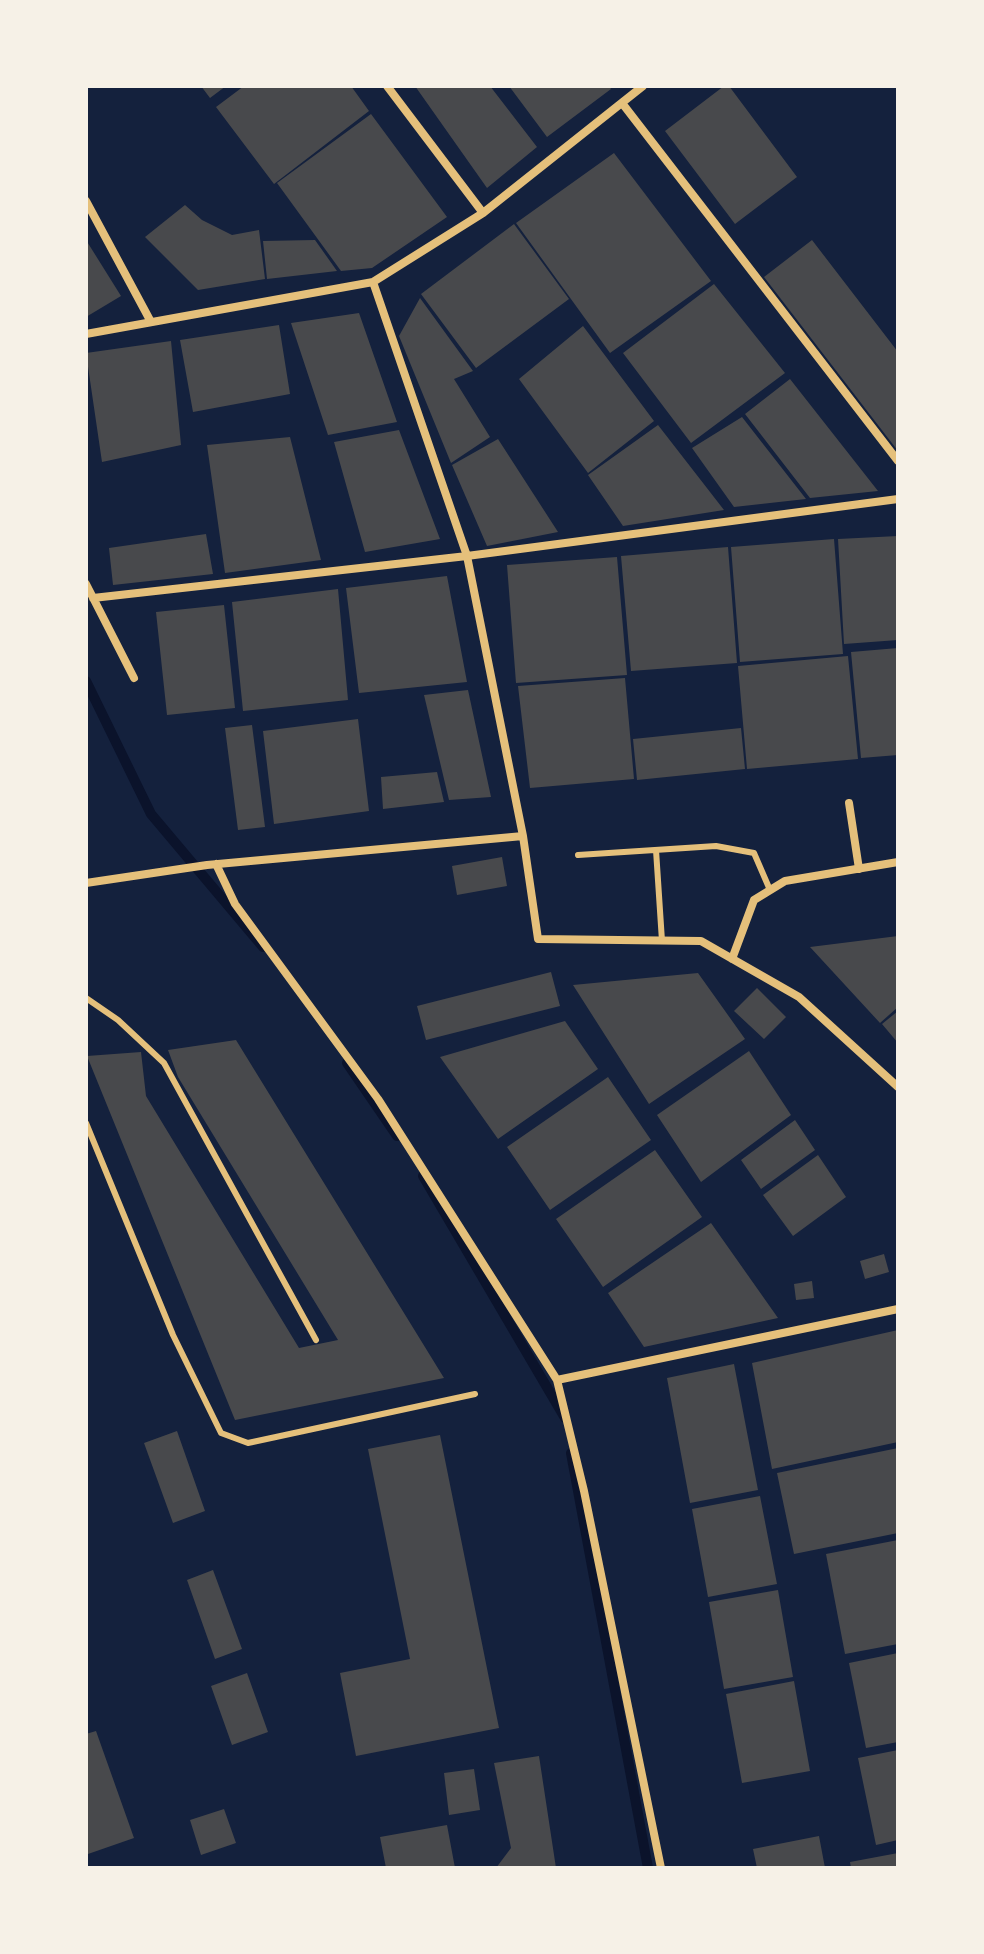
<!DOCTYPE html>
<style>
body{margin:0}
#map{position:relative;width:984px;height:1954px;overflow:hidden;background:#14213d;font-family:Manrope,sans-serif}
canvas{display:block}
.frame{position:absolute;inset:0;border:88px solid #f6f1e7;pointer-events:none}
</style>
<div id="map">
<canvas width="984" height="1954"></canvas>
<div class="frame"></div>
</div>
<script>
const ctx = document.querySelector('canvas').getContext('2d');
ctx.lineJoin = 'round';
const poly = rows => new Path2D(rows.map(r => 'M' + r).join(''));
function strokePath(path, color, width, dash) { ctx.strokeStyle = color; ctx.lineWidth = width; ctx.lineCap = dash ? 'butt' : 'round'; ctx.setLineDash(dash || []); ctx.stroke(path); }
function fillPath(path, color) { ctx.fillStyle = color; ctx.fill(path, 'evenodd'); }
strokePath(poly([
 [86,681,151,814,263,947],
 [347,1063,397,1136],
 [423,1176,565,1418],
 [571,1453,648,1868]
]), '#0b132b', 10);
fillPath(poly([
 [201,86,226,86,210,98],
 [244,86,351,86,369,111,274,184,216,107],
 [415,86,490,86,537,147,487,188],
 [509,86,609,86,611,89,547,137],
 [724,86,729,86,797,177,735,224,665,131],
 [371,114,447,217,372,268,341,271,277,183],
 [614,153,711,281,610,353,516,223],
 [185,205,202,220,232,235,259,230,265,279,198,290,145,237],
 [514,224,569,299,476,368,421,294],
 [86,240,121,296,86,317],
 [315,240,337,271,267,279,263,241],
 [812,240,898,352,898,451,764,277],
 [714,284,785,373,691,443,623,353],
 [420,298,473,371,454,379,490,437,451,463,399,336],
 [359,313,397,422,328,435,291,323],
 [279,325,290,394,193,412,180,340],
 [583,326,654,421,588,473,519,379],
 [171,341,181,445,102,462,86,353],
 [790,379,878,491,810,498,745,414],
 [742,417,806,499,734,507,692,448],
 [658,425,724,510,623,526,588,475],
 [399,430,440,539,365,552,334,442],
 [290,437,321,560,225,573,207,445],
 [498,439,558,532,487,546,452,465],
 [206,534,213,574,113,585,109,548],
 [898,536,898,640,844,644,838,539],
 [834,539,843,654,740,662,731,547],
 [728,547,737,663,631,671,621,556],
 [617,557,627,675,516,683,507,565],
 [447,576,467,682,359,693,346,588],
 [338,589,348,700,243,711,232,602],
 [224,605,235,708,167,715,156,612],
 [898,648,898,755,861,758,851,652],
 [848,656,858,759,747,769,738,666],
 [625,678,634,779,530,788,518,686],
 [468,690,491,797,449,800,424,695],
 [358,719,369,811,274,824,263,731],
 [252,725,265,827,238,830,225,728],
 [741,728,745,769,637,780,633,739],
 [437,772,444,802,383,809,381,777],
 [502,857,507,886,457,895,452,866],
 [898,936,898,1007,880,1023,810,947],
 [551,972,560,1006,426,1040,417,1006],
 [698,973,745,1039,649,1104,573,985],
 [757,988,786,1017,764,1039,734,1011],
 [898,1011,898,1043,882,1024],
 [565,1021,598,1069,498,1139,440,1057],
 [236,1040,444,1378,235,1420,87,1056,141,1052,146,1096,299,1348,338,1340,178,1077,168,1050],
 [749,1051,791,1115,701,1182,657,1115],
 [608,1077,651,1140,550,1210,507,1147],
 [795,1120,815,1150,761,1189,741,1160],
 [655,1150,702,1217,603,1287,556,1219],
 [818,1155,846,1197,793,1236,763,1195],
 [711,1223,778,1318,644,1347,608,1293],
 [884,1254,889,1272,865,1279,860,1261],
 [812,1281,814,1298,796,1300,794,1284],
 [898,1330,898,1442,772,1469,752,1363],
 [734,1364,758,1490,690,1503,667,1378],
 [177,1431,205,1511,173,1523,144,1443],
 [440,1435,499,1728,356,1756,340,1673,410,1659,368,1449],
 [898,1448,898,1533,794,1554,777,1473],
 [760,1496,777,1584,708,1597,692,1509],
 [898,1540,898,1644,845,1654,826,1554],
 [213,1570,242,1649,215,1659,187,1580],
 [778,1590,793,1677,724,1689,709,1602],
 [898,1653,898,1742,866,1748,849,1663],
 [247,1673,268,1732,232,1745,211,1686],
 [794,1681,810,1771,742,1783,726,1694],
 [96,1731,134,1838,88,1854,86,1848,86,1734],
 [898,1750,898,1840,876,1845,858,1758],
 [539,1756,556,1868,496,1868,511,1848,494,1763],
 [474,1769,480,1810,449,1815,444,1773],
 [224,1809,236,1843,201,1855,190,1820],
 [447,1825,455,1868,386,1868,380,1837],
 [819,1836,825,1868,757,1868,753,1849],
 [898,1853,898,1868,851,1868,850,1862]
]), '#48494c');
strokePath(poly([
 [656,850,662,941],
 [578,855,716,846,754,853,770,890],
 [86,998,118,1020,164,1063,316,1340],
 [86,1123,173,1335,221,1433,248,1443,475,1394]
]), '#e5c07b', 6);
strokePath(poly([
 [387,86,483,213],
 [622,103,898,461],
 [86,201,151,322],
 [373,282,483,213,643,86],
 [86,334,373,282,467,556,523,836,538,939,701,941,799,997,898,1087],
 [86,584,134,678],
 [93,598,467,556,898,499],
 [849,803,859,869],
 [216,864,235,904,378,1099,557,1380,584,1491,661,1868],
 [86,883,207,865,523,836],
 [732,959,754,900,785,881,898,862],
 [557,1380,898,1309]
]), '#e5c07b', 8);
</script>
